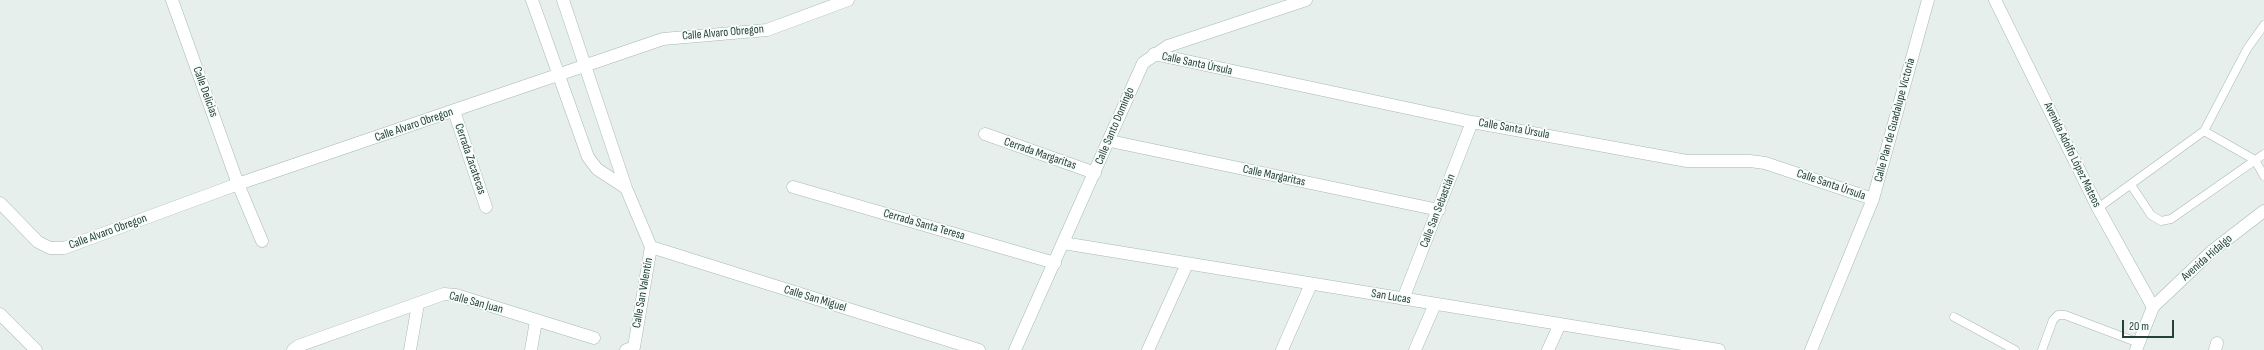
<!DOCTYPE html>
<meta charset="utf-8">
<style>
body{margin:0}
#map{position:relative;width:2264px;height:350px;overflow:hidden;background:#e6efeb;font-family:"Sofia Sans Condensed",sans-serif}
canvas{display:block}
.scale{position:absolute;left:2122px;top:320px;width:52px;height:18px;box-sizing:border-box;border:2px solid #24423a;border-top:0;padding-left:5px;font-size:12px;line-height:14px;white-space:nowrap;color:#24423a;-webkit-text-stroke:3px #f7fbf9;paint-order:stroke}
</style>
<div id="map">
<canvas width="2264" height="350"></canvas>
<div class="scale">20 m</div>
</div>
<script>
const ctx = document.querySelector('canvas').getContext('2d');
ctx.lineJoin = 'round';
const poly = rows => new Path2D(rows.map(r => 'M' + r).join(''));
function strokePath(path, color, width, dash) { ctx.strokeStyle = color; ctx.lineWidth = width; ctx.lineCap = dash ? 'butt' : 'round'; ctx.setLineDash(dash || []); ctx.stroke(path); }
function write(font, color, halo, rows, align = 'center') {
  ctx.font = font + ' "Sofia Sans Condensed",sans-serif'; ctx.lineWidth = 3.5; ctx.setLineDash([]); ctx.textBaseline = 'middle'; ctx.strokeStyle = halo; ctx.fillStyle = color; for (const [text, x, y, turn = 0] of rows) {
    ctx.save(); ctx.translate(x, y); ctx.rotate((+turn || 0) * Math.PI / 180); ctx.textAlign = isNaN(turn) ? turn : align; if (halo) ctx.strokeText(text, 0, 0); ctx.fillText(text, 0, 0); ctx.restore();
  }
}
const lane = poly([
 [2204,131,2255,160,2264,176],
 [2131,185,2151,215,2161,221,2171,219,2264,154],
 [2098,208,2204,131,2247,49,2264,25],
 [1954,317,2015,350],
 [2042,350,2053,320,2058,315,2065,315,2139,343]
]);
const street = poly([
 [172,0,238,184,262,241],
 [532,0,588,157,597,169,626,188],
 [563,0,626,188,651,247,634,347,626,350],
 [1154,54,1472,122,1687,161,1750,161,1765,163,1873,199],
 [454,111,486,207],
 [985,134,1095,173],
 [1110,141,1439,210],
 [793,187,1055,263],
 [0,203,38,242,50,248,64,248,238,184,663,39,767,30,848,0],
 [1063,243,1719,350],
 [651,247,979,350],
 [1403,299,1472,122],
 [293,350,298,346,444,294,456,295,594,338],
 [410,350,418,304],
 [531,350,536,321],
 [1148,350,1187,264],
 [1282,350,1311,284],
 [1415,350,1435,304],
 [1548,350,1560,324],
 [1811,350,1873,199,1928,0],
 [2215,350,2217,343]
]);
const secondary = poly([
 [1995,0,2098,208,2153,307],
 [0,314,36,350],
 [1015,350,1143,63,1168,46,1306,0],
 [2136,350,2153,307,2212,251,2264,211]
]);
strokePath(lane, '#a8b8b2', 9);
strokePath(street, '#a8b8b2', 13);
strokePath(secondary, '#a4bbb3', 13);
strokePath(lane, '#fff', 8);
strokePath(street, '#fff', 12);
strokePath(secondary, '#fff', 12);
write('12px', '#24423a', '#f7fbf9', [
 ["Calle Alvaro Obregon",723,33,-5],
 ["Calle Santa Úrsula",1197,64,12],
 ["Calle Delicias",205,92,70],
 ["Calle Plan de Guadalupe Victoria",1895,120,-75],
 ["Calle Alvaro Obregon",414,125,-19],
 ["Calle Santo Domingo",1115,126,-67],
 ["Calle Santa Úrsula",1514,129,10],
 ["Cerrada Margaritas",1040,154,19],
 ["Avenida Adolfo López Mateos",2072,155,64],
 ["Cerrada Zacatecas",470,159,71],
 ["Calle Margaritas",1274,176,12],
 ["Calle Santa Úrsula",1831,185,19],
 ["Calle San Sebastián",1438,211,-69],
 ["Cerrada Santa Teresa",924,225,16],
 ["Calle Alvaro Obregon",108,232,-20],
 ["Avenida Hidalgo",2207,258,-41],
 ["Calle San Valentín",643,293,-80],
 ["San Lucas",1391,297,9],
 ["Calle San Miguel",815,299,17],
 ["Calle San Juan",476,303,15]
]);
</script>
